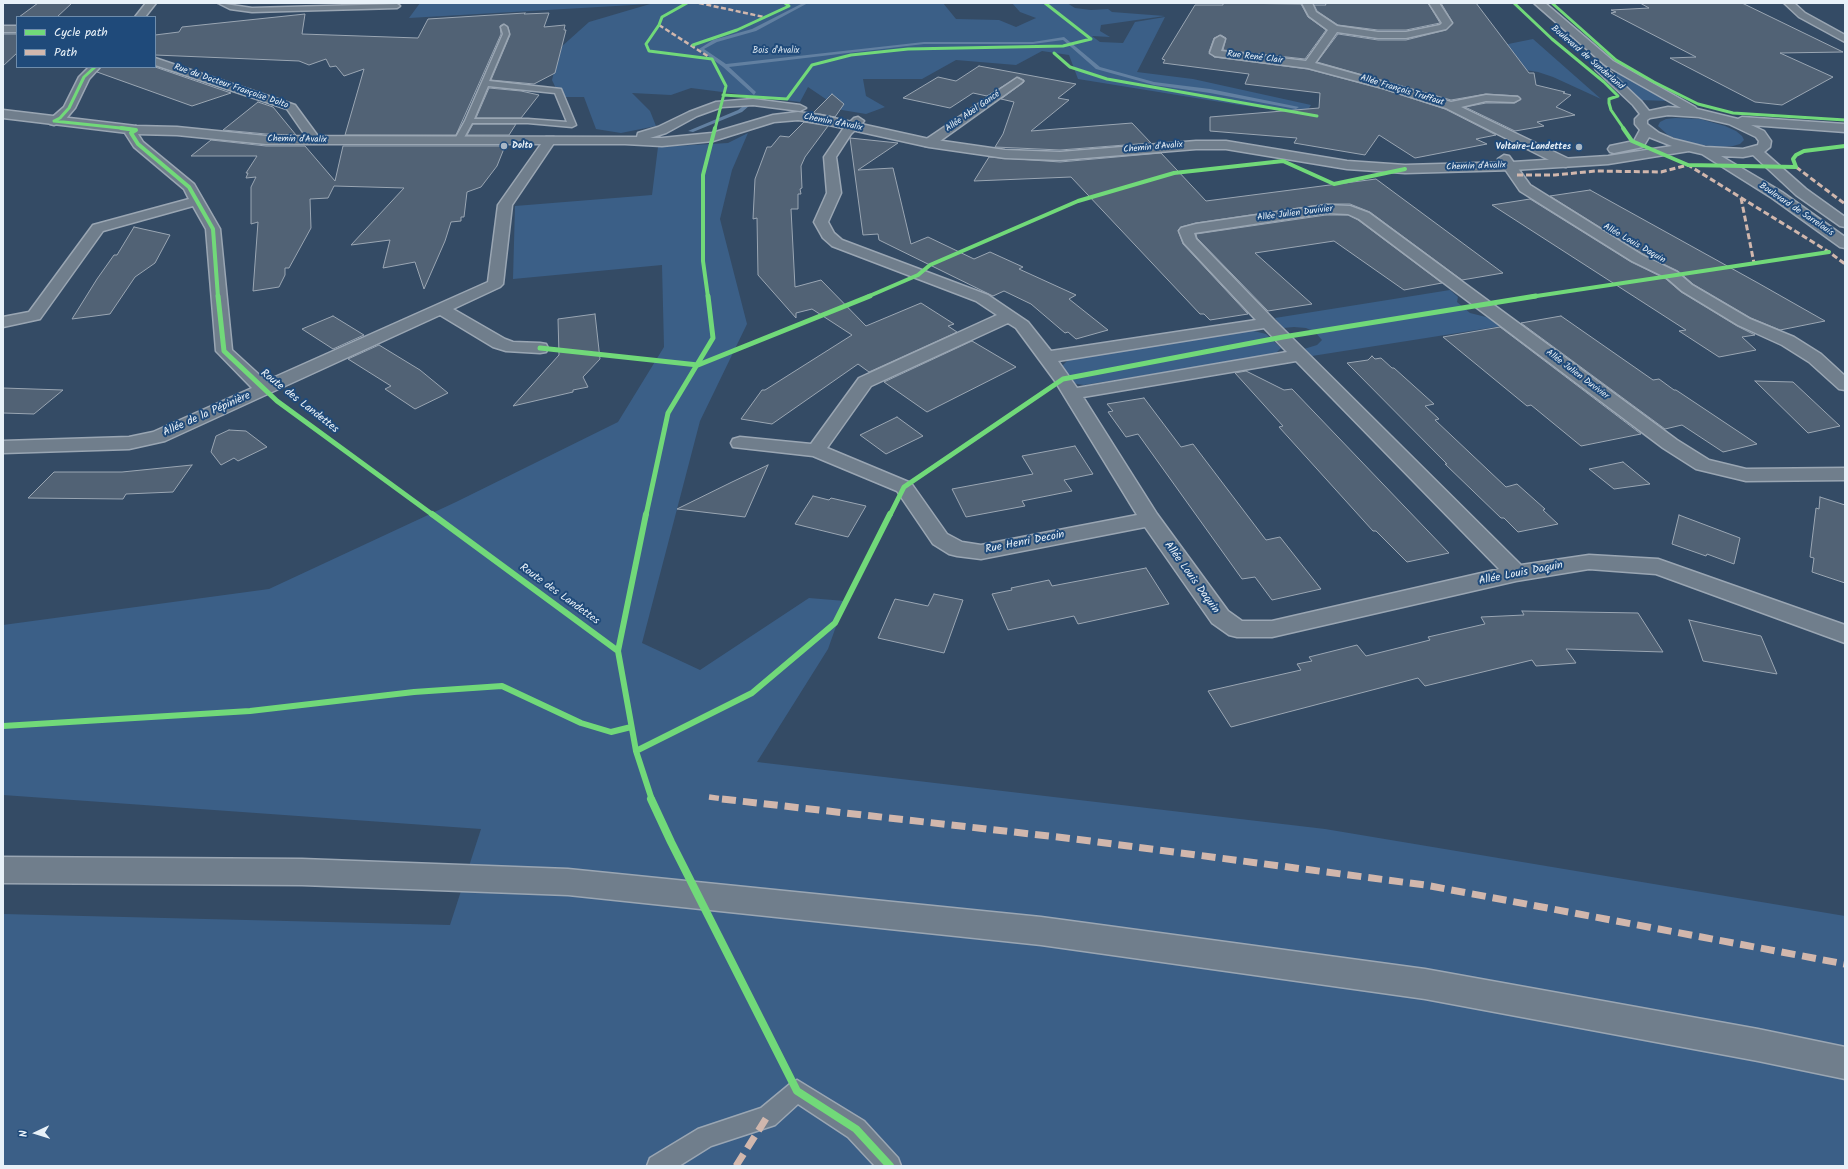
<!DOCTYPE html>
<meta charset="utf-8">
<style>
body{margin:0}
#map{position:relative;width:1848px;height:1169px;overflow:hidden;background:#344b65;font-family:Kalam,sans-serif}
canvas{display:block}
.frame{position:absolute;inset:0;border:4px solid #e8f1f8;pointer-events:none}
.legend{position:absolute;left:16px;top:16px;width:140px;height:52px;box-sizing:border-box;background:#1f4a7a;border:1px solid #6f8dac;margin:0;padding:5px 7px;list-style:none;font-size:12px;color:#e8f1f8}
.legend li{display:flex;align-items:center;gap:8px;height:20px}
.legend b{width:20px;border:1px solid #6f8dac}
.north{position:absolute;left:16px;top:1113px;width:40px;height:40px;-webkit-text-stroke:3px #1f4a7a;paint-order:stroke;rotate:266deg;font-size:11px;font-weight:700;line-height:16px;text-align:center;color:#e8f1f8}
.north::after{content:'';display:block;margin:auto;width:14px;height:18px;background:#e8f1f8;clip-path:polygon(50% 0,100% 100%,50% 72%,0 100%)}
</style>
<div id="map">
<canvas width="1848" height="1169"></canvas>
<div class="frame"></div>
<ul class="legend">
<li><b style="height:5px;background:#71d979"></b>Cycle path</li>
<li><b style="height:5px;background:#d1b7ad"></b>Path</li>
</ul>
<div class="north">N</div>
</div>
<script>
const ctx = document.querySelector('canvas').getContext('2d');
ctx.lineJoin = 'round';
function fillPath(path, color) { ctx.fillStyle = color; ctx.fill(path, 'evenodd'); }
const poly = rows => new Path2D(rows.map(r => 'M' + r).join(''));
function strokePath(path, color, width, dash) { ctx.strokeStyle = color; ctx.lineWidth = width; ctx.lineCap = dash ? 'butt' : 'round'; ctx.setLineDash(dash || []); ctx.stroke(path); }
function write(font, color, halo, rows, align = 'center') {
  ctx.font = font + ' Kalam,sans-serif'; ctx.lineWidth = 4; ctx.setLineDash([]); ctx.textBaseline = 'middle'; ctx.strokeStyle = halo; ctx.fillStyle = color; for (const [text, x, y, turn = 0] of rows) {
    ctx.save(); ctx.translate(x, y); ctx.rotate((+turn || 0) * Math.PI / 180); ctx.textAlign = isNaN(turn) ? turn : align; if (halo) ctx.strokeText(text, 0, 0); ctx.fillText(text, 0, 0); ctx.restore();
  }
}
fillPath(poly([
 [420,3,943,3,956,19,999,20,1016,27,1036,18,1020,12,1012,3,1067,3,1075,8,1091,10,1108,9,1112,12,1165,16,1101,25,1100,31,1110,37,1092,36,1100,42,1123,43,1135,22,1165,17,1137,72,1193,79,1311,105,1306,113,1239,105,1078,79,1069,55,1042,51,1016,65,956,60,922,79,863,79,866,96,885,107,866,114,842,110,808,87,800,102,691,88,671,95,632,93,650,111,656,126,621,133,596,129,584,97,560,97,552,80,560,48,589,22,650,4,409,18],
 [1533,39,1601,99,1553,77,1538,72,1512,68,1416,78,1399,87,1385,82,1419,62],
 [1621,73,1668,101,1640,100,1612,74],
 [1675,118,1700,119,1725,126,1736,131,1742,136,1744,140,1740,144,1733,146,1721,147,1692,144,1679,140,1668,135,1658,126,1660,122,1666,119],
 [748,133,732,170,720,219,747,324,700,421,642,643,700,670,809,598,845,601,828,649,757,762,1325,829,1845,916,1845,1166,3,1166,3,914,450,925,481,829,3,795,3,625,269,589,456,502,618,422,664,347,662,265,513,279,515,206,652,195,658,147,728,143],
 [1450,290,1458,297,1457,302,1470,313,1486,317,1502,326,1312,356,1304,349,1317,345,1322,340,1315,332,1306,328,1294,327,1283,328,1275,318],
 [1250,330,1266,334,1281,348,1275,354,1084,385,1072,383,1062,366,1069,359]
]), '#3b5f87');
fillPath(poly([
 [803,3,808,3,756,31,717,42,704,49,726,64,924,42,1033,42,1064,37,1100,67,1154,82,1210,89,1299,107,1296,109,1210,93,1154,85,1096,69,1063,40,1033,44,924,44,729,67,756,92,754,95,723,67,699,49,713,40,752,29,803,3],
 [746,104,749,106,742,112,693,132,688,131,738,110,746,104]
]), '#6280a1');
const building = poly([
 [38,3,72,3,57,17,19,17,38,3],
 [1223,3,1301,4,1308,17,1326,30,1305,59,1223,50,1226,38,1221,35,1214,38,1209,52,1214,57,1308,69,1383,89,1445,109,1496,135,1476,139,1487,144,1415,158,1379,135,1365,155,1294,143,1297,138,1210,131,1210,117,1319,108,1320,93,1245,84,1249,74,1163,63,1165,60,1162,59,1195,5,1223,5,1223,3],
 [1325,3,1428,3,1440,23,1406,30,1378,30,1338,25,1317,11,1314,5,1326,5,1325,3],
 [1441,3,1476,3,1529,73,1534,73,1536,85,1565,92,1563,93,1571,95,1556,107,1575,115,1537,122,1544,126,1515,131,1465,107,1486,103,1515,103,1521,99,1518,96,1486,94,1451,100,1317,62,1338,34,1378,40,1406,40,1446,30,1453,23,1441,3],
 [1640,3,1742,3,1843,52,1780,53,1833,77,1782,105,1755,102,1670,58,1696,57,1611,13,1616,12,1611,10,1649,8,1640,3],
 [525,13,524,14,549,13,544,27,565,25,564,30,566,30,555,73,534,84,491,80,510,35,508,27,503,24,500,26,501,34,456,135,345,135,364,69,344,76,336,66,330,67,326,59,309,65,299,61,155,55,155,35,179,32,182,27,305,14,302,34,418,38,428,19,525,13],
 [3,34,17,34,17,53,3,66,3,34],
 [979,66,1076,84,1058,98,1069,100,1031,131,1132,123,1151,143,1060,150,995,147,1003,134,1014,102,1001,99,1024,82,1024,80,1018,77,987,96,973,93,950,108,903,98,938,77,956,81,979,66],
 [101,67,155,67,231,93,192,106,97,72,101,67],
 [489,88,521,91,539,95,521,118,476,118,489,88],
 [832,94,844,104,835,117,813,113,832,94],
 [258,102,273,107,296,135,266,134,223,130,258,102],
 [804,122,828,126,805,157,801,166,802,188,800,189,801,194,798,194,798,209,791,209,795,287,821,280,866,326,921,303,954,324,948,326,957,332,869,372,858,364,772,424,741,419,762,390,765,390,852,335,812,309,796,313,796,318,758,275,757,218,753,219,755,179,767,147,771,147,780,136,789,137,804,122],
 [473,124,516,124,509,135,467,135,473,124],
 [850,138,898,143,858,170,893,168,911,244,928,237,974,259,990,252,1023,267,1019,269,1076,295,1069,299,1108,330,1076,339,1068,332,1065,333,1031,304,1004,291,993,296,879,240,878,234,863,235,850,138],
 [211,140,266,146,305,146,335,181,343,146,505,146,497,166,481,187,467,192,464,217,461,217,461,221,451,222,445,241,424,289,415,262,383,268,390,240,351,245,404,188,334,186,328,198,310,199,311,228,289,268,285,268,285,275,279,287,253,291,258,222,251,224,251,187,256,177,246,178,248,173,246,173,257,156,191,156,211,140],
 [1161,153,1206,201,1376,179,1503,273,1462,280,1370,212,1350,204,1326,204,1196,223,1181,227,1178,230,1183,244,1248,314,1210,320,1204,314,1200,314,1071,177,974,181,989,157,1060,162,1161,153],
 [1590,190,1758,283,1825,321,1780,330,1751,318,1693,284,1678,271,1643,254,1550,196,1590,190],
 [1530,199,1631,262,1666,279,1681,292,1737,326,1755,335,1742,337,1756,350,1719,357,1679,331,1686,330,1492,205,1530,199],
 [1326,215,1348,215,1358,220,1442,283,1404,290,1334,241,1255,253,1312,304,1268,311,1197,238,1196,234,1326,215],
 [134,227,170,235,155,263,135,277,110,314,72,319,97,279,114,255,117,255,134,227],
 [595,314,600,359,583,377,588,387,573,390,573,392,513,406,559,355,558,319,595,314],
 [333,316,364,335,333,349,302,329,333,316],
 [1561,316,1653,380,1659,379,1674,390,1676,390,1757,444,1723,452,1682,425,1665,429,1521,323,1561,316],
 [1500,327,1641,434,1581,446,1531,405,1527,406,1443,337,1500,327],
 [972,341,1016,367,927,412,884,382,972,341],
 [379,345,420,370,448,393,415,409,385,389,391,386,348,359,379,345],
 [1372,356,1375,359,1381,358,1392,368,1394,368,1434,404,1425,406,1439,419,1435,420,1506,487,1517,484,1545,509,1543,510,1558,524,1518,532,1504,518,1501,518,1445,464,1447,464,1347,363,1368,360,1372,356],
 [1246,371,1284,390,1292,389,1449,553,1407,562,1376,531,1373,531,1279,427,1283,426,1235,373,1246,371],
 [1755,381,1793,382,1840,426,1808,433,1755,381],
 [3,388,63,390,34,414,3,413,3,388],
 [1144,398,1181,447,1193,444,1266,540,1280,537,1321,589,1272,600,1255,577,1242,579,1138,434,1126,437,1108,412,1113,411,1107,404,1144,398],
 [897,417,923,436,886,454,860,435,897,417],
 [229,430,246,431,267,447,238,461,234,458,221,465,211,452,216,436,229,430],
 [1075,446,1093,474,1064,480,1072,491,1022,501,1025,506,966,517,952,489,1033,474,1022,456,1075,446],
 [1623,462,1650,484,1614,489,1589,469,1623,462],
 [192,465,173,492,126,494,123,499,28,498,54,472,122,472,192,465],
 [768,465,745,517,677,509,732,482,768,465],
 [813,496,829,500,831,498,866,506,848,537,795,524,813,496],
 [1820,497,1845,505,1845,583,1812,572,1814,558,1810,557,1816,508,1819,509,1820,497],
 [1679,515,1740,538,1734,564,1707,554,1706,556,1672,544,1679,515],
 [1146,568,1169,604,1078,624,1074,616,1008,630,992,594,1012,590,1011,588,1049,580,1052,586,1146,568],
 [934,594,963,600,944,653,878,638,895,599,928,606,934,594],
 [1522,611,1638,613,1663,652,1566,649,1576,663,1536,666,1532,660,1425,686,1418,678,1231,727,1208,691,1301,670,1297,664,1312,661,1309,657,1357,645,1366,656,1430,640,1428,637,1485,624,1481,617,1524,615,1522,611],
 [1689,620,1761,636,1777,674,1703,661,1689,620]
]);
fillPath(building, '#516275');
strokePath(building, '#9aa6b3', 1);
const lane = poly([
 [218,3,252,8,397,4,400,6,397,8,252,12,230,9,218,3],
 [504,25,507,27,509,34,489,81,561,89,576,125,572,127,528,123,472,123,461,143,455,143,454,141,465,121,503,34,501,27,504,25],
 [488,86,555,93,567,122,528,119,474,119,488,86],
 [797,1080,864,1121,898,1158,901,1166,875,1166,848,1137,798,1104,775,1125,711,1146,679,1166,647,1166,650,1158,698,1129,761,1108,790,1084,797,1080]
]);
const street = poly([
 [146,3,156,3,145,17,135,17,146,3],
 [1302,3,1312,3,1316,12,1337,26,1378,32,1406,32,1440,25,1442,23,1429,3,1439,3,1452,23,1446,29,1406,38,1378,38,1337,32,1315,63,1391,84,1451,102,1486,95,1518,97,1520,99,1514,102,1486,101,1461,107,1571,160,1572,163,1566,167,1561,166,1446,108,1383,88,1308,68,1215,56,1210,53,1215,39,1220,36,1225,39,1221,51,1306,61,1328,30,1309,16,1302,3],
 [1784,3,1794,3,1805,13,1845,35,1845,42,1799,17,1784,3],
 [3,26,17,26,17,32,3,32,3,26],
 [155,58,295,105,317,135,312,143,304,143,302,140,305,135,287,109,155,65,155,58],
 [89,67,100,67,89,79,75,108,64,121,54,125,50,124,48,121,64,107,79,77,89,67],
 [1017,78,1023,81,1021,83,933,146,925,146,923,143,925,140,1017,78],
 [858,117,864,121,851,134,836,157,841,193,828,222,834,233,842,240,988,295,1028,322,1051,351,1256,320,1184,243,1179,231,1181,228,1196,224,1326,205,1350,206,1369,213,1677,440,1709,460,1746,469,1845,468,1845,480,1746,481,1696,469,1663,448,1359,219,1348,214,1326,213,1194,233,1196,239,1274,320,1521,565,1589,555,1658,559,1845,625,1845,643,1656,574,1589,569,1516,581,1272,637,1237,637,1229,635,1212,623,1145,527,981,559,957,556,949,554,933,544,897,491,813,456,733,447,731,443,733,439,740,437,811,444,859,378,997,315,976,301,832,246,823,238,814,222,827,193,824,157,843,129,854,118,858,117],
 [1008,323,1016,328,1055,381,1137,515,981,545,962,542,947,534,911,483,827,448,871,386,1008,323],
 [1264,328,1287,352,1077,388,1058,361,1264,328],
 [1296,361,1499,569,1272,621,1242,621,1228,611,1157,514,1083,397,1296,361],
 [136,126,142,130,138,134,143,142,194,184,220,229,232,350,266,381,488,282,498,205,546,137,554,137,556,140,512,205,503,284,500,287,453,309,505,339,513,342,540,343,546,344,548,348,546,352,540,353,506,351,493,347,440,315,165,441,129,449,3,453,3,441,129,437,153,432,252,388,216,351,206,229,193,206,103,231,40,319,3,327,3,317,29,312,93,225,189,199,184,189,134,147,125,133,136,126],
 [1504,155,1509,156,1530,185,1642,255,1677,272,1692,285,1750,319,1794,337,1821,354,1845,376,1845,390,1839,389,1809,362,1782,345,1738,325,1682,291,1667,278,1632,261,1520,191,1498,159,1504,155]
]);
const secondary = poly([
 [1534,3,1545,3,1613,61,1695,107,1697,109,1738,119,1742,117,1845,124,1845,132,1751,125,1764,131,1771,141,1770,147,1764,152,1806,189,1845,217,1845,227,1840,226,1796,195,1753,155,1743,157,1721,156,1782,192,1845,237,1845,248,1840,247,1772,198,1702,154,1689,151,1608,164,1513,170,1405,173,1347,169,1226,149,1196,149,1060,160,1005,158,929,147,820,123,798,120,774,122,713,141,662,146,625,144,266,144,177,135,136,134,3,118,3,110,136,126,177,127,266,136,637,137,638,133,658,127,689,112,716,102,753,99,800,105,806,108,800,111,753,105,722,107,697,116,666,133,650,138,662,138,712,133,773,115,798,112,820,115,929,139,1005,150,1060,152,1196,141,1226,141,1347,161,1405,165,1513,162,1608,156,1672,146,1649,137,1643,147,1614,153,1610,152,1608,149,1610,146,1634,141,1640,130,1635,124,1635,119,1640,114,1633,105,1596,70,1595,68,1596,66,1604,66,1641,101,1649,111,1668,107,1681,108,1605,65,1534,3],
 [1668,115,1699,117,1729,124,1756,137,1759,141,1758,145,1743,149,1705,147,1673,139,1659,133,1647,124,1647,120,1650,118,1668,115],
 [3,857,302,859,568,869,1041,917,1425,969,1758,1029,1845,1047,1845,1079,1758,1061,1425,999,1041,945,568,895,302,885,3,883,3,857]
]);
strokePath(lane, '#9aa6b3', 3);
strokePath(street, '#9aa6b3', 3);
strokePath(secondary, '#9aa6b3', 3);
fillPath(lane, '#707e8c');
fillPath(street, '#707e8c');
fillPath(secondary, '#707e8c');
strokePath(poly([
 [699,3,764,17],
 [659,25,709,57]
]), '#d1b7ad', 2.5, [5, 2.5]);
strokePath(poly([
 [1796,167,1845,204],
 [1517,175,1555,175,1596,171,1661,172,1688,165,1829,252,1845,264],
 [1741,198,1754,263]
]), '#d1b7ad', 3, [6, 3]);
strokePath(poly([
 [709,797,731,800]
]), '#d1b7ad', 5.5, [10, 5.5]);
strokePath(poly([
 [722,799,1075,839,1425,885,1845,964],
 [736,1166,767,1117]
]), '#d1b7ad', 7, [14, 7]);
strokePath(poly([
 [687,3,662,17,659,25,646,44,649,51,712,59,726,86,715,129],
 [1045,3,1091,39],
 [1514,3,1552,39,1604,82,1618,96,1609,99,1609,103,1611,110,1624,129],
 [1552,3,1616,60,1654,82,1698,104,1733,113,1845,120],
 [693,45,737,30,789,6,785,3],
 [1054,53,1070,67,1107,79,1317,116],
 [723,95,787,99,812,65,851,55,908,49,1063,46,1091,39],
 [54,121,130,129],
 [54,121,60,118,69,108,84,77,95,67]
]), '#71d979', 3);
strokePath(poly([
 [121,128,136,130],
 [1623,128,1632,141,1688,165,1796,167,1793,159,1796,155,1804,151,1845,146],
 [136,130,131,133,138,144,189,187,213,229,218,297],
 [708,297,703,261,703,175,715,128],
 [867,297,918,275,930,265,1078,201,1174,173,1283,161,1334,184,1405,169],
 [1530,297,1829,252]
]), '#71d979', 4);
strokePath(poly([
 [218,296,224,351,277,401,433,515],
 [540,348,698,365,870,296],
 [646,515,668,413,713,338,708,296],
 [890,515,904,487,1063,379,1283,337,1536,296]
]), '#71d979', 5);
strokePath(poly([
 [432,514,618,651],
 [646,514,618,651,636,751,652,800],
 [3,726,250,711,414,692,502,686,581,723,611,732,631,727],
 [636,751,752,693,835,623,890,514]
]), '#71d979', 6);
strokePath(poly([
 [651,799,671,842,797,1091,856,1129,890,1166]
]), '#71d979', 8);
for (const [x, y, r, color] of [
 [504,146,4,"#a9b7c5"],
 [1579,147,4,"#a9b7c5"]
]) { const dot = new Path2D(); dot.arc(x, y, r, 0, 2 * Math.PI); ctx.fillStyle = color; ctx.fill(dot); strokePath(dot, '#1f4a7a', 1.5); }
write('9px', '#d7e3ed', '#1f4a7a', [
 ["Bois d'Avalix",776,51]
]);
write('9px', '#e8f1f8', '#1f4a7a', [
 ["Rue René Clair",1255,58,7],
 ["Boulevard de Sunderland",1587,58,41],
 ["Rue du Docteur Françoise Dolto",231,87,19],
 ["Allée François Truffaut",1402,91,17],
 ["Allée Abel Gancé",973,112,-35],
 ["Chemin d'Avalix",833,123,11],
 ["Chemin d'Avalix",297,140,1],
 ["Chemin d'Avalix",1153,148,-5],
 ["Chemin d'Avalix",1476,167,-2],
 ["Boulevard de Sarrelouis",1796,210,34],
 ["Allée Julien Duvivier",1295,214,-7],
 ["Allée Louis Daquin",1634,244,30],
 ["Allée Julien Duvivier",1577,375,37]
]);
write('bold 9px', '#e8f1f8', '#1f4a7a', [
 ["Dolto",512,146],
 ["Voltaire-Landettes",1571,147,"right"]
], 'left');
write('11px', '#e8f1f8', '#1f4a7a', [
 ["Route des Landettes",299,402,38],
 ["Allée de la Pépinière",207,415,-24],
 ["Rue Henri Decoin",1025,543,-11],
 ["Allée Louis Daquin",1521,574,-11],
 ["Allée Louis Daquin",1191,578,54],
 ["Route des Landettes",559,595,36]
]);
</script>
